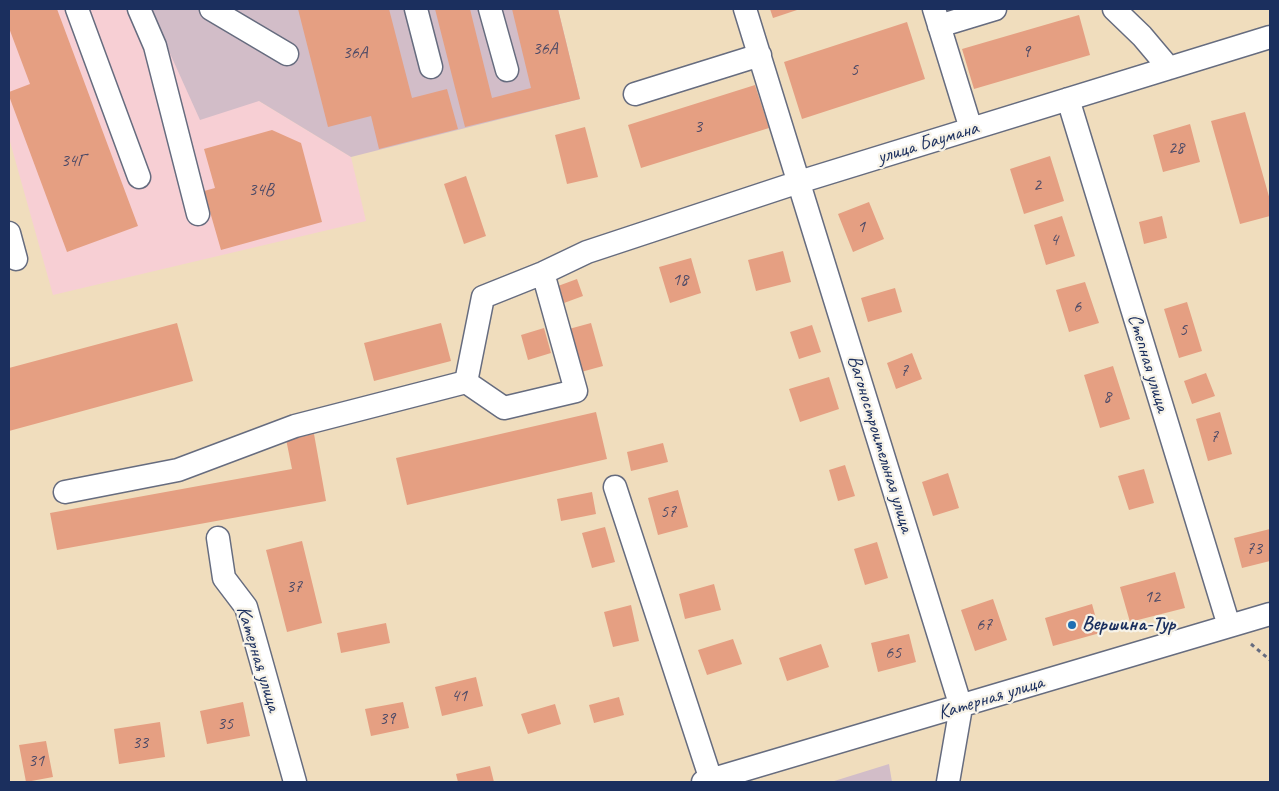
<!DOCTYPE html>
<meta charset="utf-8">
<style>
body{margin:0}
#map{position:relative;width:1279px;height:791px;overflow:hidden;background:#f0ddbd;font-family:Caveat,sans-serif}
canvas{display:block}
.frame{position:absolute;inset:0;border:10px solid #1b2f5e;pointer-events:none}
</style>
<div id="map">
<canvas width="1279" height="791"></canvas>
<div class="frame"></div>
</div>
<script>
const ctx = document.querySelector('canvas').getContext('2d');
ctx.lineJoin = 'round';
function fillPath(path, color) { ctx.fillStyle = color; ctx.fill(path, 'evenodd'); }
const poly = rows => new Path2D(rows.map(r => 'M' + r).join(''));
function strokePath(path, color, width, dash) { ctx.strokeStyle = color; ctx.lineWidth = width; ctx.lineCap = dash ? 'butt' : 'round'; ctx.setLineDash(dash || []); ctx.stroke(path); }
function write(font, color, halo, rows, align = 'center') {
  ctx.font = font + ' Caveat,sans-serif'; ctx.lineWidth = 4.5; ctx.setLineDash([]); ctx.textBaseline = 'middle'; ctx.strokeStyle = halo; ctx.fillStyle = color; for (const [text, x, y, turn = 0] of rows) {
    ctx.save(); ctx.translate(x, y); ctx.rotate((+turn || 0) * Math.PI / 180); ctx.textAlign = isNaN(turn) ? turn : align; if (halo) ctx.strokeText(text, 0, 0); ctx.fillText(text, 0, 0); ctx.restore();
  }
}
fillPath(poly([
 [9,9,150,9,259,101,351,157,366,221,53,295,9,138]
]), '#f7cfd4');
fillPath(poly([
 [150,9,558,9,580,99,351,157,259,101,200,120],
 [889,764,892,782,831,782]
]), '#d2bdc8');
fillPath(poly([
 [9,9,57,9,138,226,67,252,9,96,9,92,30,84,9,28],
 [298,9,389,9,412,98,447,89,458,129,379,149,371,116,328,127],
 [435,9,470,9,492,98,531,88,512,9,558,9,580,99,465,127],
 [770,9,800,9,773,18],
 [1079,15,1090,55,974,89,962,49],
 [907,22,925,79,802,119,784,62],
 [755,85,769,128,641,168,628,125],
 [1245,112,1270,200,1270,216,1240,224,1211,121],
 [1190,124,1200,162,1163,172,1153,135],
 [585,127,598,177,567,184,555,135],
 [272,130,301,143,322,222,221,250,204,191,215,188,204,149],
 [1050,156,1064,201,1024,214,1010,169],
 [466,176,486,236,464,244,444,184],
 [869,202,884,239,853,252,838,214],
 [1062,216,1075,256,1046,265,1034,225],
 [1162,216,1167,238,1144,244,1139,222],
 [783,251,791,282,756,291,748,260],
 [691,258,701,293,670,303,659,267],
 [577,279,583,296,564,303,558,286],
 [1085,282,1099,323,1069,332,1056,290],
 [895,288,902,312,868,322,861,298],
 [1187,302,1202,351,1179,358,1164,309],
 [177,323,193,381,9,431,9,368],
 [441,323,451,361,374,381,364,343],
 [591,323,603,366,581,372,569,329],
 [812,325,821,352,799,359,790,332],
 [544,328,551,353,528,360,521,335],
 [912,353,922,379,896,389,887,363],
 [1113,366,1130,419,1100,428,1084,375],
 [1206,373,1215,396,1192,404,1184,381],
 [829,377,839,409,800,422,789,389],
 [596,412,607,459,407,505,396,458],
 [1220,412,1232,454,1208,461,1196,419],
 [314,434,326,501,57,550,50,513,292,469,286,439],
 [663,443,668,462,631,471,627,452],
 [845,465,855,496,838,501,829,470],
 [1144,469,1154,503,1129,510,1118,476],
 [948,473,959,508,933,516,922,482],
 [678,490,688,527,658,535,648,498],
 [592,492,596,514,561,521,557,499],
 [605,527,615,562,592,568,582,533],
 [1270,529,1270,561,1242,568,1234,538],
 [302,541,322,623,287,632,266,550],
 [877,542,888,578,865,585,854,549],
 [1175,572,1185,608,1130,622,1120,587],
 [714,584,721,610,685,619,679,594],
 [993,599,1007,640,975,651,961,610],
 [1092,604,1100,633,1053,646,1045,618],
 [631,605,639,641,613,647,604,612],
 [386,623,390,643,341,653,337,633],
 [909,634,916,662,878,672,871,643],
 [733,639,742,664,707,675,698,650],
 [821,644,829,667,787,681,779,658],
 [476,677,483,706,442,716,435,687],
 [619,697,624,715,594,723,589,705],
 [243,702,250,736,207,744,200,711],
 [403,702,409,728,371,736,365,709],
 [555,704,561,724,528,734,521,714],
 [160,722,165,757,119,764,114,729],
 [46,741,53,777,26,782,19,745],
 [490,766,494,782,458,782,456,774]
]), '#e59f82');
const minor = poly([
 [77,9,139,177],
 [139,9,155,46,198,214],
 [211,9,287,54],
 [416,9,431,67],
 [490,9,507,70],
 [745,9,961,707,948,782],
 [934,9,971,129],
 [1114,9,1142,36,1169,68],
 [939,26,995,9],
 [635,94,760,55],
 [1068,99,1229,626],
 [9,233,16,259],
 [466,382,504,408,576,391,543,273],
 [615,487,711,780],
 [65,492,178,470,295,426,466,382,483,297,543,273,587,252,799,182,1270,37],
 [218,538,224,578,246,607,295,782],
 [703,782,1270,614]
]);
strokePath(minor, '#666c7f', 25);
strokePath(poly([
 [1251,644,1270,660]
]), '#666c7f', 3, [4, 4]);
strokePath(minor, '#fff', 22);
for (const [x, y, r, color] of [
 [1072,625,5,"#1f6fb2"]
]) { const dot = new Path2D(); dot.arc(x, y, r, 0, 2 * Math.PI); ctx.fillStyle = color; ctx.fill(dot); strokePath(dot, '#f7f3e8', 2); }
write('18px', '#4e4b67', null, [
 ["36А",545,49],
 ["9",1026,52],
 ["36А",355,53],
 ["5",854,70],
 ["3",698,127],
 ["28",1176,148],
 ["34Г",73,161],
 ["2",1037,185],
 ["34В",261,190],
 ["1",861,227],
 ["4",1054,240],
 ["18",680,280],
 ["6",1077,307],
 ["5",1183,330],
 ["7",904,371],
 ["8",1107,397],
 ["7",1214,437],
 ["57",668,512],
 ["73",1254,549],
 ["37",294,587],
 ["12",1152,597],
 ["67",984,625],
 ["65",893,653],
 ["41",459,696],
 ["39",387,719],
 ["35",225,724],
 ["33",140,743],
 ["31",36,761]
]);
write('20px', '#1b2f5e', '#f7f3e8', [
 ["улица Баумана",928,143,-17],
 ["Степная улица",1148,363,73],
 ["Вагоностроительная улица",880,444,73],
 ["Катерная улица",258,659,73],
 ["Катерная улица",991,698,-17]
]);
write('bold 20px', '#1b2f5e', '#f7f3e8', [
 ["Вершина-Тур",1082,625]
], 'left');
</script>
